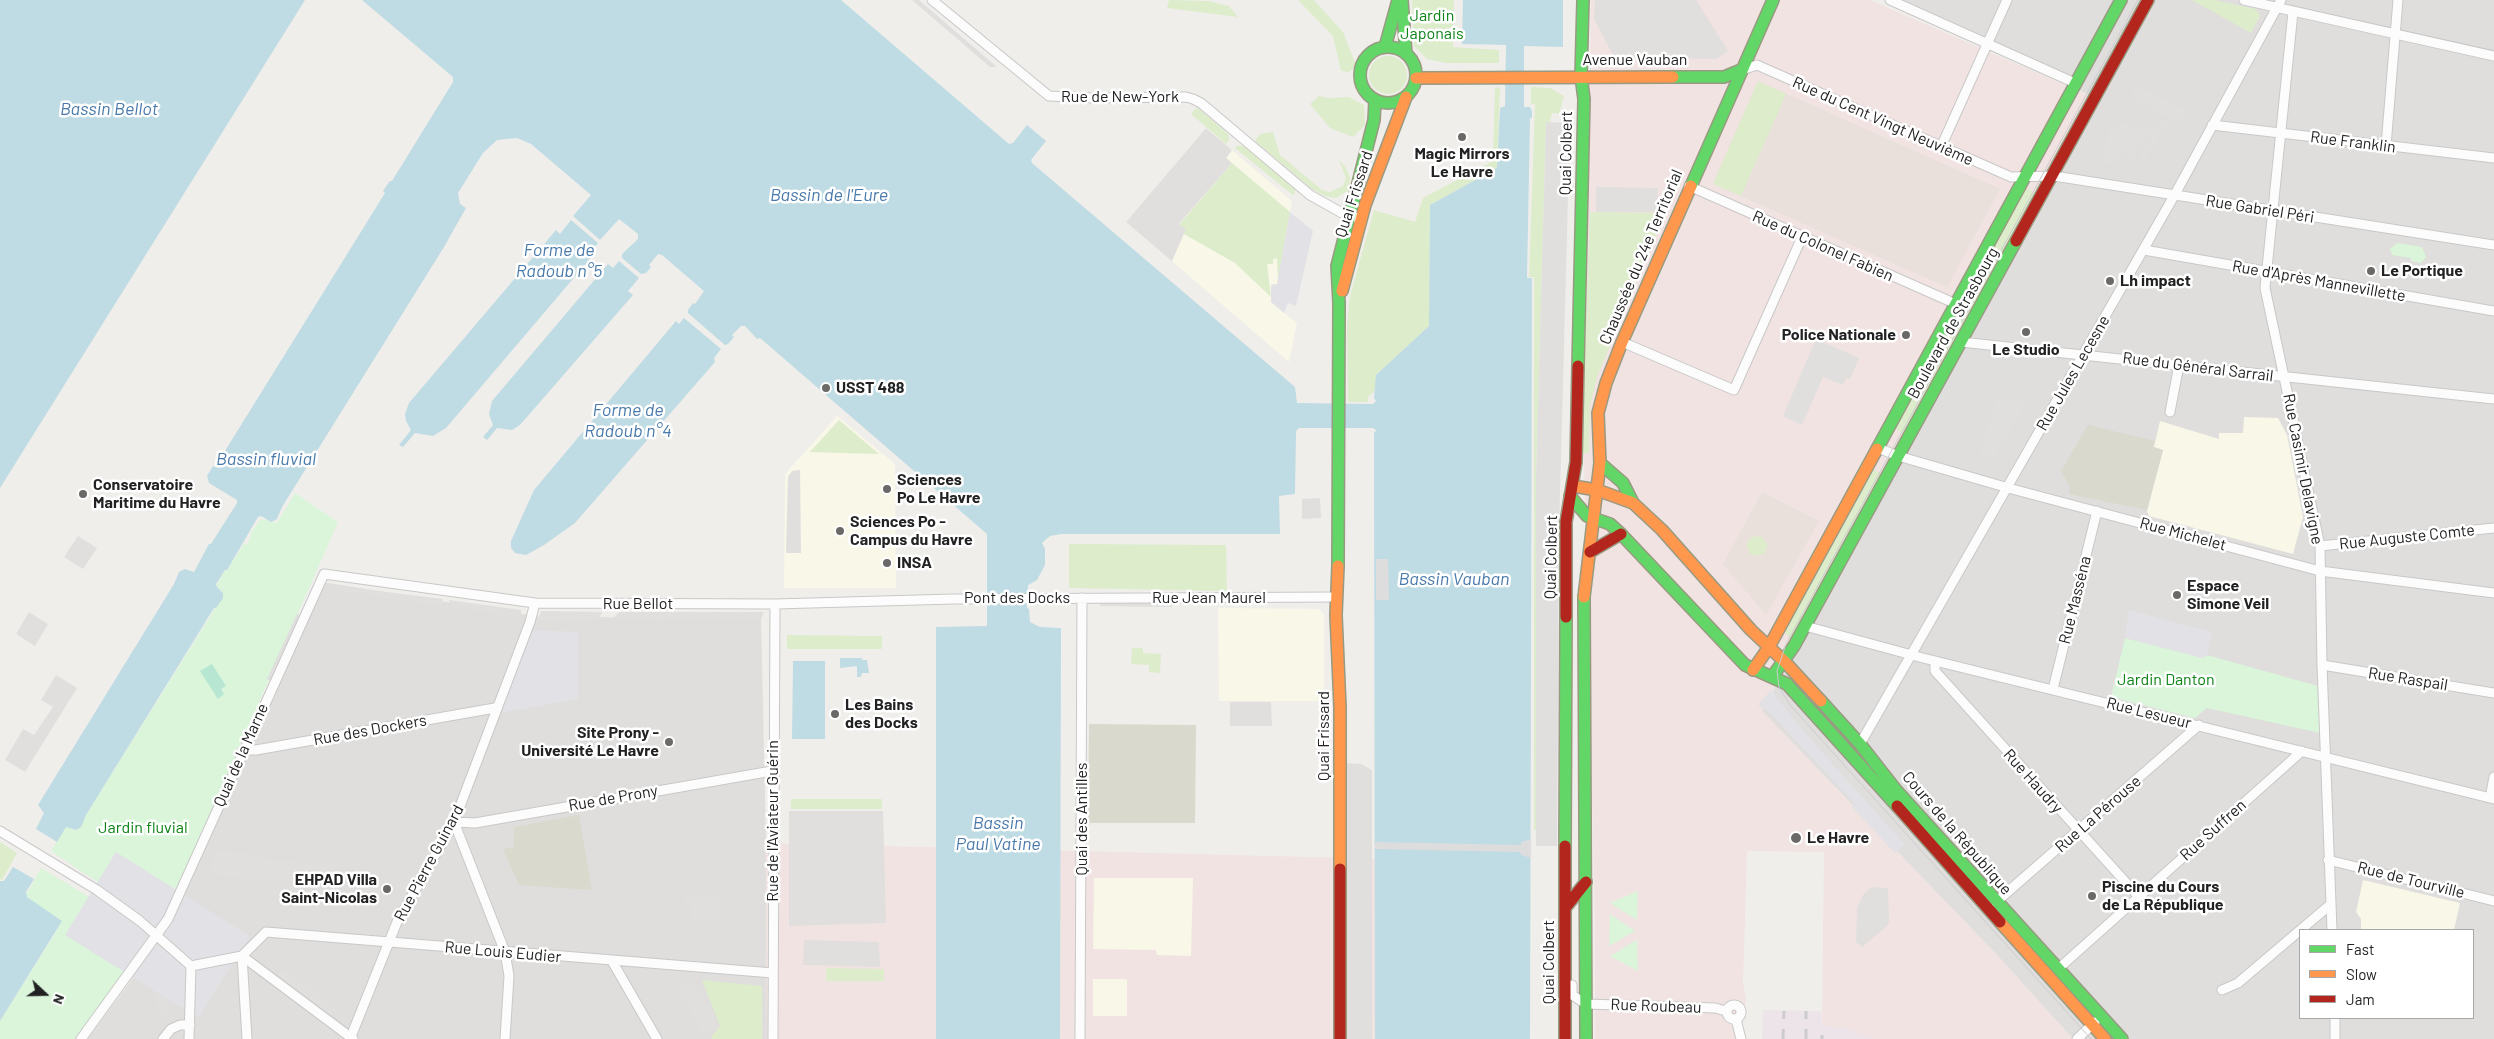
<!DOCTYPE html>
<meta charset="utf-8">
<style>
body{margin:0}
#map{position:relative;width:2494px;height:1039px;overflow:hidden;background:#f0eeeb;font-family:Barlow,sans-serif}
canvas{display:block}
.legend{position:absolute;left:2299px;top:929px;width:175px;height:90px;box-sizing:border-box;background:#fff;border:1px solid #a7a7a7;margin:0;padding:6px 9px;list-style:none;font-size:15px;color:#222}
.legend li{display:flex;align-items:center;gap:10px;height:25px}
.legend b{width:25px;border:1px solid #a7a7a7}
.north{position:absolute;left:20px;top:969px;width:50px;height:50px;-webkit-text-stroke:4px #fff;paint-order:stroke;rotate:111deg;font-size:14px;font-weight:700;line-height:20px;text-align:center;color:#222}
.north::after{content:'';display:block;margin:auto;width:18px;height:22px;background:#222;clip-path:polygon(50% 0,100% 100%,50% 72%,0 100%)}
</style>
<div id="map">
<canvas width="2494" height="1039"></canvas>
<ul class="legend">
<li><b style="height:6px;background:#63d668"></b>Fast</li>
<li><b style="height:6px;background:#ff974d"></b>Slow</li>
<li><b style="height:6px;background:#b3261e"></b>Jam</li>
</ul>
<div class="north">N</div>
</div>
<script>
const ctx = document.querySelector('canvas').getContext('2d');
ctx.lineJoin = 'round';
function fillPath(path, color) { ctx.fillStyle = color; ctx.fill(path, 'evenodd'); }
const poly = rows => new Path2D(rows.map(r => 'M' + r).join(''));
function strokePath(path, color, width, dash) { ctx.strokeStyle = color; ctx.lineWidth = width; ctx.lineCap = dash ? 'butt' : 'round'; ctx.setLineDash(dash || []); ctx.stroke(path); }
function write(font, color, halo, rows, align = 'center') {
  ctx.font = font + ' Barlow,sans-serif'; ctx.lineWidth = 5; ctx.setLineDash([]); ctx.textBaseline = 'middle'; ctx.strokeStyle = halo; ctx.fillStyle = color; for (const [text, x, y, turn = 0] of rows) {
    ctx.save(); ctx.translate(x, y); ctx.rotate((+turn || 0) * Math.PI / 180); ctx.textAlign = isNaN(turn) ? turn : align; if (halo) ctx.strokeText(text, 0, 0); ctx.fillText(text, 0, 0); ctx.restore();
  }
}
fillPath(poly([
 [1895,0,2494,0,2494,1039,2073,1039,1995,953,1762,711,2097,99],
 [2300,930,2473,930,2473,1018,2300,1018],
 [316,581,540,617,761,618,766,843,767,1039,88,1039,136,974]
]), '#dfdedc');
fillPath(poly([
 [1591,0,1870,0,2097,99,1762,711,1995,953,2073,1039,1874,1039,1844,1028,1822,1026,1824,852,1747,851,1743,983,1746,998,1741,1039,1595,1039,1595,920,1584,458],
 [766,843,1388,859,1395,1039,767,1039]
]), '#f1e3e1');
fillPath(poly([
 [1763,1010,1821,1011,1822,1026,1844,1028,1874,1039,1762,1039]
]), '#ede4e9');
fillPath(poly([
 [1206,128,1292,201,1277,284,1271,285,1271,302,1297,323,1289,362,1126,222],
 [837,416,895,464,896,588,784,588,785,474],
 [2244,417,2278,418,2287,435,2303,517,2293,554,2149,516,2147,511,2163,450,2154,447,2160,421,2219,439,2219,433,2243,433],
 [1218,608,1319,609,1324,614,1324,701,1219,701],
 [1094,878,1193,878,1191,956,1157,955,1156,950,1093,949],
 [2363,880,2460,903,2454,930,2361,930,2361,919,2356,912],
 [1093,979,1127,979,1127,1016,1093,1016]
]), '#f8f7e8');
fillPath(poly([
 [1758,81,2000,189,1947,287,1713,184],
 [1762,492,1819,521,1766,615,1723,564]
]), '#eae0db');
fillPath(poly([
 [2088,425,2155,441,2153,447,2163,450,2147,510,2069,494,2070,487,2061,471],
 [1089,724,1196,725,1195,823,1088,823],
 [579,815,592,890,519,885,503,849,514,847,514,827]
]), '#d9d9cd');
fillPath(poly([
 [1169,0,1209,1,1229,6,1238,17,1167,8],
 [1298,0,1314,0,1343,32,1355,63,1353,69,1349,72,1341,71,1333,36],
 [1412,0,1454,0,1453,47,1499,50,1499,63,1446,63,1427,59,1414,46],
 [2192,0,2214,0,2256,9,2260,16,2251,33],
 '1369 75a19 19 0 1 1 38 0a19 19 0 1 1-38 0Z',
 [1758,81,1786,94,1741,196,1713,184],
 [1495,87,1500,88,1497,168,1430,205,1429,326,1376,375,1376,390,1368,397,1368,402,1348,402,1347,327,1350,296,1374,210,1415,222,1423,198,1493,161],
 [1531,87,1550,88,1564,96,1559,114,1552,113,1550,122,1546,122,1536,479,1536,830,1534,830,1534,277,1529,277,1535,104,1531,104],
 [1319,96,1329,98,1349,97,1364,105,1365,125,1353,137,1330,128,1310,104],
 [1197,107,1228,134,1229,140,1226,144,1191,114],
 [1273,132,1280,155,1322,190,1330,192,1343,186,1346,178,1339,160,1345,166,1350,177,1349,190,1336,198,1325,196,1312,189,1255,141,1260,134],
 [1237,146,1244,146,1295,189,1294,196,1235,148],
 [1232,163,1290,212,1278,280,1277,258,1273,259,1273,264,1267,264,1271,297,1235,263,1184,234,1185,229,1179,225],
 [2024,187,2038,194,1906,435,1893,427],
 [1590,212,1665,213,1597,377,1590,405,1589,453,1581,453],
 [839,420,879,454,810,452],
 [1871,468,1884,475,1794,642,1782,629],
 '1747 546a10 10 0 1 1 20 0a10 10 0 1 1-20 0Z',
 [1069,544,1226,545,1227,591,1069,588],
 [787,635,882,636,882,649,787,649],
 [1132,648,1143,648,1143,653,1161,654,1160,673,1149,672,1149,665,1131,664],
 [791,799,882,799,882,809,791,809],
 [0,842,17,853,2,880,0,879],
 [826,968,884,969,884,981,826,981],
 [702,980,762,986,762,1039,712,1039,711,1037,720,1026]
]), '#ddeccb');
fillPath(poly([
 [2397,243,2422,247,2426,257,2421,263,2411,261,2411,258,2392,255,2390,249],
 [295,493,338,522,177,889,165,883,141,911,51,851,65,828,68,827,73,830,79,826,223,596,221,590,216,586,225,570,227,570,244,544,248,544,252,531,261,519,277,523],
 [2125,638,2203,658,2207,655,2318,686,2320,733,2207,708,2195,718,2111,697],
 [41,868,89,897,110,962,124,972,75,1039,0,1039,0,1021,59,927,26,895],
 [1638,891,1637,920,1610,903],
 [1610,914,1635,931,1609,946],
 [1637,940,1638,971,1610,956]
]), '#daf5da');
fillPath(poly([
 [212,664,226,686,221,689,224,694,218,699,200,671]
]), '#b7e6d2');
fillPath(poly([
 [912,0,919,0,997,67,990,67],
 [1595,0,1696,0,1728,51,1716,59,1614,57,1594,19],
 [2135,85,2188,111,2181,124,2132,98,2133,95,2131,92],
 [2155,113,2159,115,2132,162,2128,160,2134,148,2130,146,2125,154,2119,154,2116,164,2099,162,2105,148,2106,138,2112,127,2116,129,2120,121,2141,132,2143,129,2146,130],
 [2161,119,2168,123,2144,163,2138,159],
 [1546,122,1570,123,1559,531,1557,846,1536,846,1536,479],
 [1206,128,1232,150,1226,158,1232,163,1179,224,1186,229,1172,261,1175,264,1126,222],
 [1596,187,1658,188,1657,212,1596,212],
 [1816,339,1859,358,1850,379,1846,378,1843,385,1823,377,1802,425,1783,416],
 [1998,397,2025,404,1992,461,1979,454],
 [800,470,801,553,786,553,788,477,792,471],
 [1320,498,1321,518,1302,519,1302,499],
 [78,536,97,548,83,569,64,557],
 [331,585,443,599,441,606,328,589],
 [449,600,521,610,522,617,451,607],
 [1100,602,1172,603,1172,607,1100,606],
 [541,611,602,612,599,620,537,621],
 [29,612,48,624,35,646,16,634],
 [619,612,764,612,761,619,612,620],
 [297,614,300,615,270,681,267,679],
 [56,675,77,688,25,772,5,760,23,729,34,735,53,707,41,700],
 [1230,702,1271,702,1272,726,1230,726],
 [1346,763,1361,764,1372,770,1372,1039,1345,1039],
 [789,811,883,811,886,923,789,926],
 [216,850,258,854,262,859,335,864,334,893,330,893,329,886,210,875],
 [1871,887,1888,888,1889,921,1888,925,1862,947,1856,942,1857,908,1863,895],
 [686,895,721,896,720,921,692,920,692,904,685,903],
 [804,940,879,942,880,967,803,965],
 [284,968,337,1009,331,1016,278,975],
 [137,973,169,997,170,1015,163,1019,152,991],
 [674,982,696,984,715,1014,715,1026,705,1039]
]), '#e0dfde');
fillPath(poly([
 [1290,212,1313,231,1296,306,1288,303,1284,313,1271,302,1271,285,1277,284],
 [2129,610,2212,632,2207,655,2203,658,2125,638],
 [530,630,578,632,578,699,501,713],
 [1771,690,1799,726,1905,845,1895,853,1852,807,1855,804,1770,713,1758,705],
 [116,852,250,936,198,1018,65,935]
]), '#e2e1e5');
fillPath(poly([
 [0,0,305,0,0,488],
 [362,0,841,0,1009,144,1013,143,1027,125,1046,141,1031,160,1032,163,1295,387,1297,403,1373,404,1376,401,1374,398,1376,375,1429,326,1430,205,1497,168,1500,108,1505,106,1506,45,1462,44,1463,0,1563,0,1563,47,1524,46,1524,107,1530,107,1532,111,1532,118,1530,118,1527,278,1532,278,1530,1039,1375,1039,1374,432,1377,431,1373,428,1299,428,1296,431,1295,494,1279,496,1280,534,1061,534,1050,536,1042,543,1045,549,1045,565,1037,580,1028,585,1027,608,1029,609,1030,622,1040,627,1061,628,1060,1039,936,1039,936,627,987,626,987,534,760,338,757,339,745,326,741,326,732,335,734,337,728,344,725,345,688,313,688,310,693,303,695,304,704,291,662,255,658,254,649,265,651,267,646,273,641,274,622,258,622,254,638,239,638,234,619,219,600,240,573,216,591,195,531,144,517,138,497,140,483,153,458,193,460,204,466,208,444,247,282,507,277,519,271,522,261,516,258,517,227,570,225,570,216,584,217,587,223,593,223,598,216,608,214,608,86,815,81,827,76,830,66,827,57,842,36,829,44,813,38,805,174,584,179,572,185,569,194,572,209,544,211,544,237,503,237,500,209,483,207,476,213,466,215,467,385,193,383,191,390,181,392,181,453,82,453,77],
 [571,220,598,243,592,250,595,253,446,428,433,436,415,433,403,447,399,445,411,430,406,421,405,414,409,403,556,230,560,234],
 [619,261,639,278,628,291,633,295,520,425,512,430,497,428,487,440,483,437,493,425,489,414,492,401,608,264,613,268],
 [684,318,721,349,714,358,715,362,575,523,544,545,526,555,515,553,511,548,511,541,534,490,671,327,676,321,679,324],
 [840,658,862,658,862,660,867,660,869,673,862,673,861,677,857,677,857,666,840,668],
 [793,661,825,661,825,739,792,739],
 [13,867,34,879,26,892,27,897,62,921,0,1021,0,881,4,881]
]), '#bfdbe3');
fillPath(poly([
 [1376,559,1388,559,1389,600,1376,600],
 [1531,839,1531,858,1521,855,1520,852,1375,849,1375,842,1521,845,1521,842]
]), '#dedddd');
const street = poly([
 [932,0,1049,96,1094,98,1186,97,1193,99,1201,103,1310,195,1342,213,1361,219],
 [1890,0,2075,83],
 [2244,0,2494,56],
 [2293,12,2265,288,2320,546,2322,665,2332,930],
 [1742,70,1757,65,2011,177,2054,176,2494,245],
 [2212,125,2494,158],
 [2386,146,2398,0],
 [1941,147,2007,0],
 [1689,186,1956,304],
 [2144,250,2494,311],
 [1622,342,1734,390,1802,237],
 [1961,342,2494,399],
 [2170,412,2179,365],
 [1878,448,1898,456,2012,489,2320,571,2494,593],
 [2320,546,2494,528],
 [1805,626,1923,658,2494,799],
 [1935,661,1935,671,2139,897],
 [2322,665,2494,693],
 [2053,689,2097,511],
 [1860,744,2174,196,2281,0],
 [243,750,256,750,495,708],
 [2490,798,2494,777],
 [0,831,97,890,140,921,191,966],
 [2328,860,2494,901],
 [1996,902,2199,725],
 [612,961,657,1039],
 [191,966,242,956,353,1039],
 [2058,969,2302,751],
 [1572,985,1572,995,1586,1004,1715,1008,1726,1011],
 [2222,990,2238,983,2331,904],
 '1727 1012a7 7 0 1 1 14 0a7 7 0 1 1-14 0Z',
 [2335,1018,2335,1039],
 [1736,1019,1741,1039],
 [81,1039,168,919,324,574,535,603,775,604,953,599,1337,597],
 [163,1039,171,1029,180,1025,190,1025],
 [189,1039,191,966],
 [247,1039,242,956,266,932,773,973],
 [350,1039,397,922,454,822,530,622,535,603],
 [505,1039,509,976,505,952,454,822,475,823,772,771],
 [773,1039,775,604],
 [1080,1039,1082,598],
 [2077,1039,2095,1022]
]);
const fast = poly([
 [1402,0,1406,54],
 [1385,47,1398,0],
 '1360 75a28 28 0 1 1 56 0a28 28 0 1 1-56 0Z',
 [1673,77,1724,77,1741,70],
 [1691,186,1773,0],
 [1578,366,1584,99,1581,76,1583,0],
 [1877,449,2121,0],
 [1600,463,1623,483,1633,503],
 [1570,496,1587,516,1610,524,1621,534,1745,665,1787,684,1897,806],
 [1338,566,1339,303,1337,266,1374,120,1375,100],
 [1584,597,1586,1039],
 [1772,677,1794,646,2016,241],
 [1821,701,1860,744,1896,790,2122,1039],
 [1565,846,1566,617]
]);
const slow = poly([
 [1416,78,1673,77],
 [1342,291,1365,205,1406,97],
 [1573,486,1597,490,1633,503,1662,530,1751,630,1785,662,1821,701],
 [1338,566,1336,615,1340,707,1340,869],
 [1584,597,1600,463,1598,413,1606,383,1622,342,1691,186],
 [1753,670,1769,647,1877,449],
 [2000,922,2105,1039]
]);
const jam = poly([
 [2016,241,2148,0],
 [1590,552,1621,534],
 [1566,617,1566,522,1576,462,1578,366],
 [1897,806,2000,922],
 [1340,869,1340,1039],
 [1565,908,1586,882],
 [1565,1039,1565,846]
]);
strokePath(street, '#c9c8c7', 11);
strokePath(fast, '#999a82', 14);
strokePath(slow, '#999a82', 14);
strokePath(jam, '#999a82', 14);
strokePath(street, '#fdfcfc', 9);
strokePath(fast, '#63d668', 11);
strokePath(slow, '#ff974d', 11);
strokePath(jam, '#b3261e', 11);
strokePath(poly([
 [2091,1039,1790,705,1779,687,1777,671,1786,644,2138,0]
]), '#ccc', 1);
strokePath(poly([
 [1822,1035,1822,1039],
 [1783,1039,1784,1011],
 [1806,1039,1806,1011]
]), '#ccc', 3, [10, 10]);
for (const [x, y, r, color] of [
 [1462,137,5,"#6a6968"],
 [2371,271,5,"#6a6968"],
 [2110,281,5,"#6a6968"],
 [2026,332,5,"#6a6968"],
 [1906,335,5,"#6a6968"],
 [826,388,5,"#6a6968"],
 [887,489,5,"#6a6968"],
 [83,494,5,"#6a6968"],
 [840,531,5,"#6a6968"],
 [887,563,5,"#6a6968"],
 [2177,595,5,"#6a6968"],
 [835,714,5,"#6a6968"],
 [669,742,5,"#6a6968"],
 [1796,838,6,"#6a6968"],
 [387,889,5,"#6a6968"],
 [2092,896,5,"#6a6968"]
]) { const dot = new Path2D(); dot.arc(x, y, r, 0, 2 * Math.PI); ctx.fillStyle = color; ctx.fill(dot); strokePath(dot, '#fff', 2); }
write('16px', '#0c8416', '#fff', [
 ["Jardin",1432,16],
 ["Japonais",1432,34],
 ["Jardin Danton",2166,680],
 ["Jardin fluvial",143,828]
]);
write('16px', '#222', '#fff', [
 ["Avenue Vauban",1635,60],
 ["Rue de New-York",1120,97],
 ["Rue du Cent Vingt Neuvième",1883,121,24],
 ["Rue Franklin",2353,142,7],
 ["Quai Colbert",1566,153,-89],
 ["Quai Frissard",1354,194,-72],
 ["Rue Gabriel Péri",2260,209,9],
 ["Rue du Colonel Fabien",1823,246,24],
 ["Chaussée du 24e Territorial",1641,257,-67],
 ["Rue d'Après Mannevillette",2319,281,10],
 ["Boulevard de Strasbourg",1953,323,-61],
 ["Rue du Général Sarrail",2198,367,7],
 ["Rue Jules Lecesne",2073,373,-60],
 ["Rue Casimir Delavigne",2303,469,79],
 ["Rue Michelet",2183,534,15],
 ["Rue Auguste Comte",2407,537,-6],
 ["Quai Colbert",1551,557,-89],
 ["Pont des Docks",1017,598],
 ["Rue Jean Maurel",1209,598],
 ["Rue Masséna",2075,600,-76],
 ["Rue Bellot",638,604],
 ["Rue Raspail",2408,679,9],
 ["Rue Lesueur",2149,713,14],
 ["Rue des Dockers",370,730,-10],
 ["Quai Frissard",1324,736,-90],
 ["Quai de la Marne",241,755,-66],
 ["Rue Haudry",2033,781,48],
 ["Rue de Prony",613,798,-10],
 ["Rue La Pérouse",2098,814,-41],
 ["Quai des Antilles",1082,819,-90],
 ["Rue de l'Aviateur Guérin",773,821,-90],
 ["Rue Suffren",2213,830,-42],
 ["Cours de la République",1957,833,49],
 ["Rue Pierre Guinard",429,863,-62],
 ["Rue de Tourville",2411,880,14],
 ["Rue Louis Eudier",503,952,5],
 ["Quai Colbert",1549,962,-90],
 ["Rue Roubeau",1656,1006,2]
]);
write('bold 16px', '#222', '#fff', [
 ["Magic Mirrors",1462,154,"center"],
 ["Le Havre",1462,172,"center"],
 ["Le Portique",2381,271],
 ["Lh impact",2120,281],
 ["Police Nationale",1896,335,"right"],
 ["Le Studio",2026,350,"center"],
 ["USST 488",836,388],
 ["Sciences",897,480],
 ["Po Le Havre",897,498],
 ["Conservatoire",93,485],
 ["Maritime du Havre",93,503],
 ["Sciences Po -",850,522],
 ["Campus du Havre",850,540],
 ["INSA",897,563],
 ["Espace",2187,586],
 ["Simone Veil",2187,604],
 ["Les Bains",845,705],
 ["des Docks",845,723],
 ["Site Prony -",659,733,"right"],
 ["Université Le Havre",659,751,"right"],
 ["Le Havre",1807,838],
 ["EHPAD Villa",377,880,"right"],
 ["Saint-Nicolas",377,898,"right"],
 ["Piscine du Cours",2102,887],
 ["de La République",2102,905]
], 'left');
write('italic 18px', '#4a7aab', '#fff', [
 ["Bassin Bellot",109,109],
 ["Bassin de l'Eure",829,195],
 ["Forme de",559,250],
 ["Radoub n°5",559,271],
 ["Forme de",628,410],
 ["Radoub n°4",628,431],
 ["Bassin fluvial",266,459],
 ["Bassin Vauban",1454,579],
 ["Bassin",998,823],
 ["Paul Vatine",998,844]
]);
</script>
